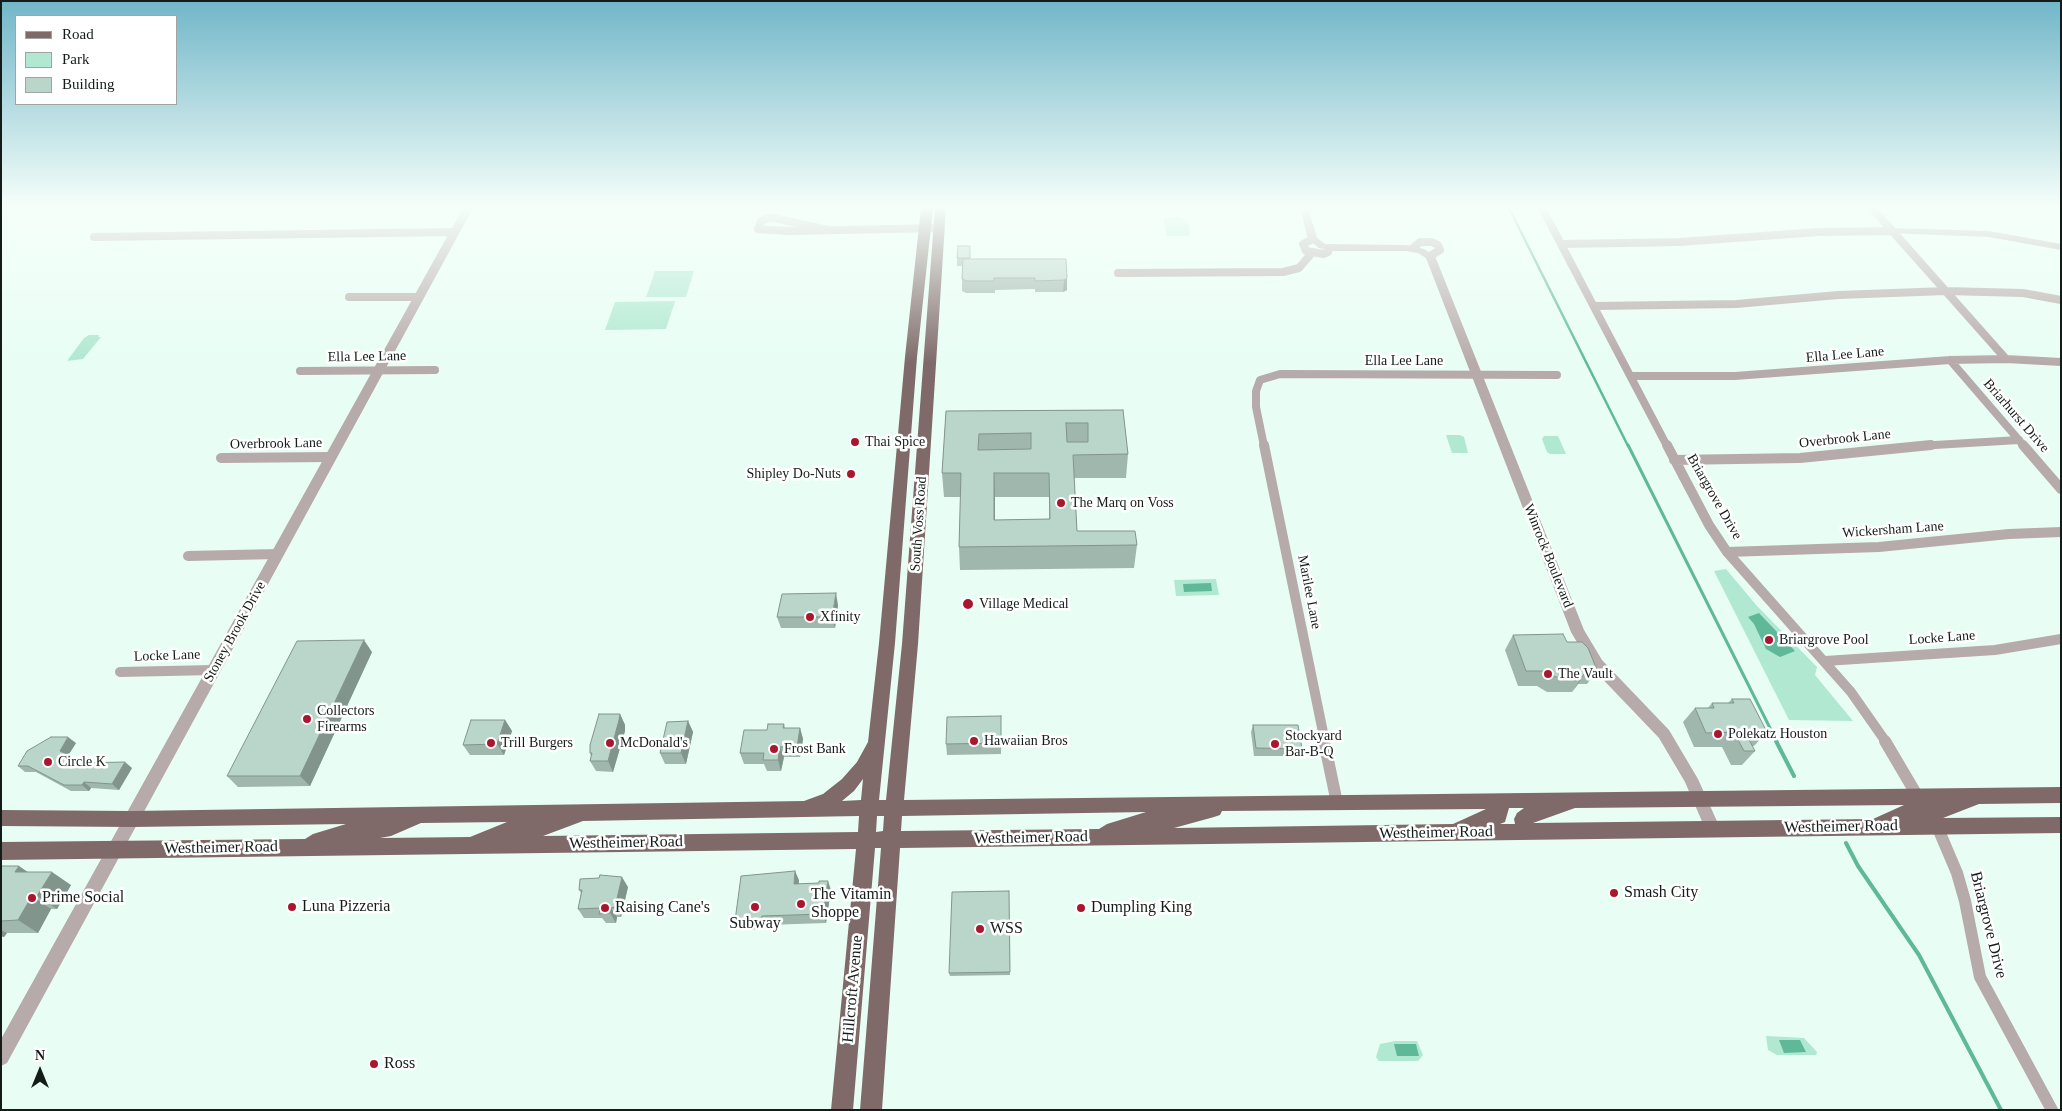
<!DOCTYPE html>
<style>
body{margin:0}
#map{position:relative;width:2062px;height:1111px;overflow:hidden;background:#e8fef5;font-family:"Times New Roman",serif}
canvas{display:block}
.frame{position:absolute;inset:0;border:2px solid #131c18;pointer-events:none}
.legend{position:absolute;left:15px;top:15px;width:162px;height:90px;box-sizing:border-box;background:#fff;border:1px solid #a1a4a3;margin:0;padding:6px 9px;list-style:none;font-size:15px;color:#131c18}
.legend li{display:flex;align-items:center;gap:10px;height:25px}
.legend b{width:25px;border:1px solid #a1a4a3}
.north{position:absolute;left:15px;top:1046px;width:50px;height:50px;-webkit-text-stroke:4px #fff;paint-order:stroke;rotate:0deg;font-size:14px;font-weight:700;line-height:20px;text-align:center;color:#131c18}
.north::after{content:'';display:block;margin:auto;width:18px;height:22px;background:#131c18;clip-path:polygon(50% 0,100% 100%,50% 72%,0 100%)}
</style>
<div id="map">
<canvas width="2062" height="1111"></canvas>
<div class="frame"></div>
<ul class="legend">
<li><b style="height:6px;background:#7f6a69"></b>Road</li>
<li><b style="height:14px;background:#b0e8d1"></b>Park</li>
<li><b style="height:14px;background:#bad5c9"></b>Building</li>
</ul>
<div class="north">N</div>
</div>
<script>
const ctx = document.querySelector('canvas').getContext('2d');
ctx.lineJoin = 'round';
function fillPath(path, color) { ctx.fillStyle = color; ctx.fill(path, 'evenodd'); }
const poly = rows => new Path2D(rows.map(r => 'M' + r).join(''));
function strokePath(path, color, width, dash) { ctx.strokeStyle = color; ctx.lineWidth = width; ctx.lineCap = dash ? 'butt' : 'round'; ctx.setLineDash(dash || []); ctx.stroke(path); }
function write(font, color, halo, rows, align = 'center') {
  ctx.font = font + ' "Times New Roman",serif'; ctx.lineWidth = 5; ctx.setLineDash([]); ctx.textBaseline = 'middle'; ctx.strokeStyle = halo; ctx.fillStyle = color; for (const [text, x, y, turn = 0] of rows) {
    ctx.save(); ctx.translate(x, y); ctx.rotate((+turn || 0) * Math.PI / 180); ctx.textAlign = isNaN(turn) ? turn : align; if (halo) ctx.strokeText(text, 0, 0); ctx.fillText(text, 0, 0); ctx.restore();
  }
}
fillPath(poly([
 [1172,217,1181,217,1185,220,1189,224,1190,236,1167,236,1163,219],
 [655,271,694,271,686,297,646,297],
 [675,301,666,329,605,330,615,302],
 [89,335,99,335,98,337,101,337,83,359,67,361,84,338],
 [1446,435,1460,435,1464,437,1468,453,1452,453],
 [1544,436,1558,436,1566,454,1550,454,1547,452,1542,439],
 [1726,569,1757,606,1817,667,1815,675,1853,721,1789,720,1714,571],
 [1216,579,1219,595,1176,596,1174,580],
 [1766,1036,1804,1038,1817,1052,1816,1055,1777,1055,1768,1050],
 [1395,1041,1417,1041,1423,1055,1418,1061,1379,1061,1376,1057,1380,1044]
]), '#b0e8d1');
fillPath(poly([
 [1211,583,1212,591,1184,592,1183,584],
 [1759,613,1795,651,1780,657,1766,649,1754,624,1748,617],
 [1800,1040,1806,1052,1784,1053,1779,1040],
 [1394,1044,1416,1044,1419,1056,1397,1056]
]), '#5fb999');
strokePath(poly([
 [1509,208,1628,446]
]), '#5fb999', 2.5);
strokePath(poly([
 [1628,445,1777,742]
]), '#5fb999', 3);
strokePath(poly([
 [1776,741,1794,776],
 [1846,843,1858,866,1919,955,2001,1110]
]), '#5fb999', 4);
strokePath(poly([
 [1542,208,1667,446],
 [1872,208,2006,359],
 [828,230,770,217,761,221,758,229,789,231,940,228],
 [94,237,455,232],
 [1313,239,1303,244,1306,251,1324,254,1328,252,1329,248],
 [1562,244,1679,242,1818,232,1892,231],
 [1413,248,1420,242,1432,242,1438,245,1440,250,1430,256],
 [1118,273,1283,272,1299,268,1311,254],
 [349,297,419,297],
 [1594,306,1736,304,1838,295,1946,291,2023,293,2061,300],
 [1950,360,2024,446],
 [300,371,435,370],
 [1632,376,1735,376,1950,360,2006,359,2061,362],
 [1264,446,1256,407,1256,391,1260,380,1280,374,1557,375],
 [1918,446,2019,440]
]), '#b7aaaa', 8);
strokePath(poly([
 [1264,445,1325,742],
 [1667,445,1709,525,1727,552,1851,692,1886,742],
 [2023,445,2061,489],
 [221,458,331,457],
 [1674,460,1800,458,1931,445],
 [1727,552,1879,547,2009,534,2061,532],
 [188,556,278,554],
 [1825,661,1995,650,2061,639],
 [120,672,214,670]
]), '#b7aaaa', 10);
strokePath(poly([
 [1324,741,1337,803],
 [1885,741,1918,797],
 [1937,826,1957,873,1965,901,1980,977,2052,1110]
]), '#b7aaaa', 12);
fillPath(poly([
 [463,208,473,208,7,1063,1,1066,1,1039,463,208],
 [1300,208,1308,208,1317,238,1325,244,1406,245,1424,249,1435,256,1584,630,1602,660,1669,730,1698,779,1720,828,1717,833,1712,835,1707,833,1685,782,1659,738,1592,668,1571,632,1426,258,1418,253,1406,251,1334,251,1319,248,1308,239,1300,208],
 [1892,228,1989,231,2061,244,2061,250,1989,237,1889,233,1889,229,1892,228]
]), '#b7aaaa');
fillPath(poly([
 [921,208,933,208,917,357,895,643,879,800,886,800,902,644,935,208,946,208,918,644,904,800,2061,787,2061,803,1979,804,1943,818,2061,817,2061,833,900,848,882,1110,860,1110,881,848,875,848,853,1110,831,1110,856,849,1,860,1,842,305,839,313,834,346,824,132,827,1,826,1,810,132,811,804,801,823,794,842,779,857,762,868,742,879,643,905,357,921,208],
 [863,779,861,800,842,801,854,791,863,779],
 [1904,805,1873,819,1533,823,1575,808,1904,805],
 [1509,808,1524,808,1517,813,1514,819,1515,824,1500,824,1505,822,1509,808],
 [1486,809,1453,824,1174,828,1214,817,1220,815,1222,811,1486,809],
 [1146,812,1107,824,1099,829,901,831,902,816,1146,812],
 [859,816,858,832,543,836,583,821,859,816],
 [877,816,884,816,883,831,876,832,877,816],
 [507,822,470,837,380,838,391,836,421,823,507,822]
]), '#7f6a69');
fillPath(poly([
 [970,246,970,259,1067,278,1067,290,1063,292,1035,292,1035,289,995,290,995,293,966,293,962,291,962,266,957,266,957,258],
 [1123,410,1128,454,1126,478,1074,478,1077,531,1137,545,1134,568,960,570,959,547,961,497,944,497,942,473,946,411],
 [995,497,1049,497,1049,519,995,520],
 [838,605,835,628,781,628,777,617],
 [1513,635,1567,642,1597,670,1587,684,1578,684,1572,692,1547,692,1537,686,1518,686,1505,650],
 [372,652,310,786,238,787,227,776],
 [1732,699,1767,732,1754,746,1752,746,1755,751,1742,765,1731,765,1722,747,1694,747,1683,722,1695,708,1708,708,1712,703,1728,703],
 [620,714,625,725,625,731,613,772,596,771,590,761,591,756,590,753],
 [1001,716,1001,754,947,755,946,744],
 [505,720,512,731,504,755,470,755,463,745],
 [688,721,693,732,686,764,665,764,660,753],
 [784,724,785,728,800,728,803,739,800,757,784,757,781,771,767,771,764,764,744,764,740,753,767,730],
 [1253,725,1302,749,1300,756,1254,756,1251,732],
 [76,743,68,756,82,763,132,768,119,790,91,788,89,791,71,791,36,772,25,772,18,766],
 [1,866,27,872,71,885,57,909,51,909,38,933,7,933,4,937,1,937],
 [799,880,799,884,831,890,826,923,766,925,765,929,739,930,735,921],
 [628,887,621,917,617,917,616,923,606,923,602,918,584,918,578,909,581,893,579,890],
 [1009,894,1010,975,950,976,949,973]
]), '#a0b7ad');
fillPath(poly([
 [1067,278,1067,290,1063,292,1064,280],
 [994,473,995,497,995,543,994,520],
 [836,593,838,605,835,628,832,617],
 [364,640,372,652,310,786,300,776],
 [1587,670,1578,684,1572,692,1582,677],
 [620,714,625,725,625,731,613,772,608,761],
 [505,720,512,731,504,755,497,744],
 [688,721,693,732,686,764,681,753],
 [800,728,803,739,800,757,797,747],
 [68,737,76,743,67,757,60,751],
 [780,747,784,757,781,771,778,760],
 [125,762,132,768,119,790,112,784],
 [84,782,91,788,89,791,82,785],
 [19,866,38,879,15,872],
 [795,871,799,880,797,894,794,884],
 [52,872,71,885,57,909,37,896],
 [622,877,628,887,621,917,615,907],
 [828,881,831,890,826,923,823,914],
 [32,896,51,909,38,933,18,920],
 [611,908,617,917,616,923,610,913],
 [762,916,766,925,765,929,761,920],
 [1,930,7,933,4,937,1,935]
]), '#82958d');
const building = poly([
 [958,246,970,246,970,258,957,258,958,246],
 [963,259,1066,259,1067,278,1064,280,1035,281,1035,278,994,278,994,281,966,281,962,279,963,259],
 [1123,410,1128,454,1073,455,1077,531,1135,531,1137,545,959,547,961,473,942,473,946,411,1123,410],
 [1066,423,1088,423,1088,442,1067,442,1066,423],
 [1031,433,1031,449,978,450,979,434,1031,433],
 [994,473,1049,473,1050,519,994,520,994,473],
 [836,593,832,617,777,617,782,594,836,593],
 [1563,634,1567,642,1582,642,1588,648,1597,670,1587,670,1582,677,1556,677,1545,671,1526,671,1513,635,1563,634],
 [364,640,300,776,227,776,297,641,364,640],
 [1732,699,1750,699,1767,732,1745,732,1755,751,1744,751,1734,732,1706,733,1695,708,1714,708,1712,703,1734,703,1732,699],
 [599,714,620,714,619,720,608,761,590,761,592,753,590,753,590,745,599,714],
 [1001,716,1001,743,946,744,947,717,1001,716],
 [471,720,505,720,497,744,463,745,471,720],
 [688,721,681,753,660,753,667,722,688,721],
 [768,724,784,724,783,728,800,728,797,747,780,747,778,760,763,760,764,753,740,753,744,730,767,730,768,724],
 [1253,725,1298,725,1302,749,1256,748,1253,725],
 [51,737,68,737,60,751,82,763,125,762,112,784,84,782,82,785,64,785,28,766,18,766,27,751,51,737],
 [1,866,19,866,15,872,52,872,37,896,32,896,18,920,1,921,1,866],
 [795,871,794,884,819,883,819,881,828,881,823,914,762,916,761,920,735,921,741,876,795,871],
 [600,875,622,877,615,907,611,908,610,913,599,914,600,908,578,909,582,890,579,890,580,879,599,878,600,875],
 [1009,891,1010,972,949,973,952,892,1009,891]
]);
fillPath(building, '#bad5c9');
strokePath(building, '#82958d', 1);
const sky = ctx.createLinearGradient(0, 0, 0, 363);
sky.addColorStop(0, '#71b6c8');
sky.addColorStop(0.57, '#f5fffa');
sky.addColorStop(1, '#f5fffa00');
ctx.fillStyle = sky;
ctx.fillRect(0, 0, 2062, 363);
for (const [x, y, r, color] of [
 [855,442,5,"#ab162f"],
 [851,474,5,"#ab162f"],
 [1061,503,5,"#ab162f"],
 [968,604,6,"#ab162f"],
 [810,617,5,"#ab162f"],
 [1769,640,5,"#ab162f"],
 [1548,674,5,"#ab162f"],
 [307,719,5,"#ab162f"],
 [1718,734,5,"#ab162f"],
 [974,741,5,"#ab162f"],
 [491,743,5,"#ab162f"],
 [610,743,5,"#ab162f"],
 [1275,744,5,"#ab162f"],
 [774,749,5,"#ab162f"],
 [48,762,5,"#ab162f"],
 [1614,893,5,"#ab162f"],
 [32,898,5,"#ab162f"],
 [801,904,5,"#ab162f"],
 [292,907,5,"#ab162f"],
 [755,907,5,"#ab162f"],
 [605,908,5,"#ab162f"],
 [1081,908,5,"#ab162f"],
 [980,929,5,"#ab162f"],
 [374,1064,5,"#ab162f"]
]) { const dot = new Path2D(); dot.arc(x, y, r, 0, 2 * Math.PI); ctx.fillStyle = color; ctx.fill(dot); strokePath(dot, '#fff', 2); }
write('14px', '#131c18', '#fff', [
 ["Ella Lee Lane",1845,355,-5],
 ["Ella Lee Lane",367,357,-1],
 ["Ella Lee Lane",1404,361],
 ["Briarhurst Drive",2016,416,49],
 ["Overbrook Lane",1845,439,-6],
 ["Overbrook Lane",276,444,-1],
 ["Briargrove Drive",1714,497,60],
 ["South Voss Road",919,524,-86],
 ["Wickersham Lane",1893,530,-4],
 ["Winrock Boulevard",1548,556,68],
 ["Marilee Lane",1309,592,79],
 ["Stoney Brook Drive",235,632,-61],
 ["Locke Lane",1942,638,-4],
 ["Locke Lane",167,656,-2]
]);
write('14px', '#131c18', '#fff', [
 ["Thai Spice",865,442],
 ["Shipley Do-Nuts",841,474,"right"],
 ["The Marq on Voss",1071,503],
 ["Village Medical",979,604],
 ["Xfinity",820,617],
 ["Briargrove Pool",1779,640],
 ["The Vault",1558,674],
 ["Collectors",317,711],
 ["Firearms",317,727],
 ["Polekatz Houston",1728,734],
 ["Stockyard",1285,736],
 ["Bar-B-Q",1285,752],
 ["Hawaiian Bros",984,741],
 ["Trill Burgers",501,743],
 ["McDonald's",620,743],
 ["Frost Bank",784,749],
 ["Circle K",58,762]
], 'left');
write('16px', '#131c18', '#fff', [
 ["Westheimer Road",1841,827,-1],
 ["Westheimer Road",1436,833,-1],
 ["Westheimer Road",1031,838,-1],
 ["Westheimer Road",626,843,-1],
 ["Westheimer Road",221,848,-1],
 ["Briargrove Drive",1988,925,76],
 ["Hillcroft Avenue",853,989,-85]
]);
write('16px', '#131c18', '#fff', [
 ["Smash City",1624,893],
 ["The Vitamin",811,895],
 ["Shoppe",811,913],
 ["Prime Social",42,898],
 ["Luna Pizzeria",302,907],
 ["Raising Cane's",615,908],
 ["Dumpling King",1091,908],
 ["Subway",755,924,"center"],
 ["WSS",990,929],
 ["Ross",384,1064]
], 'left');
</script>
